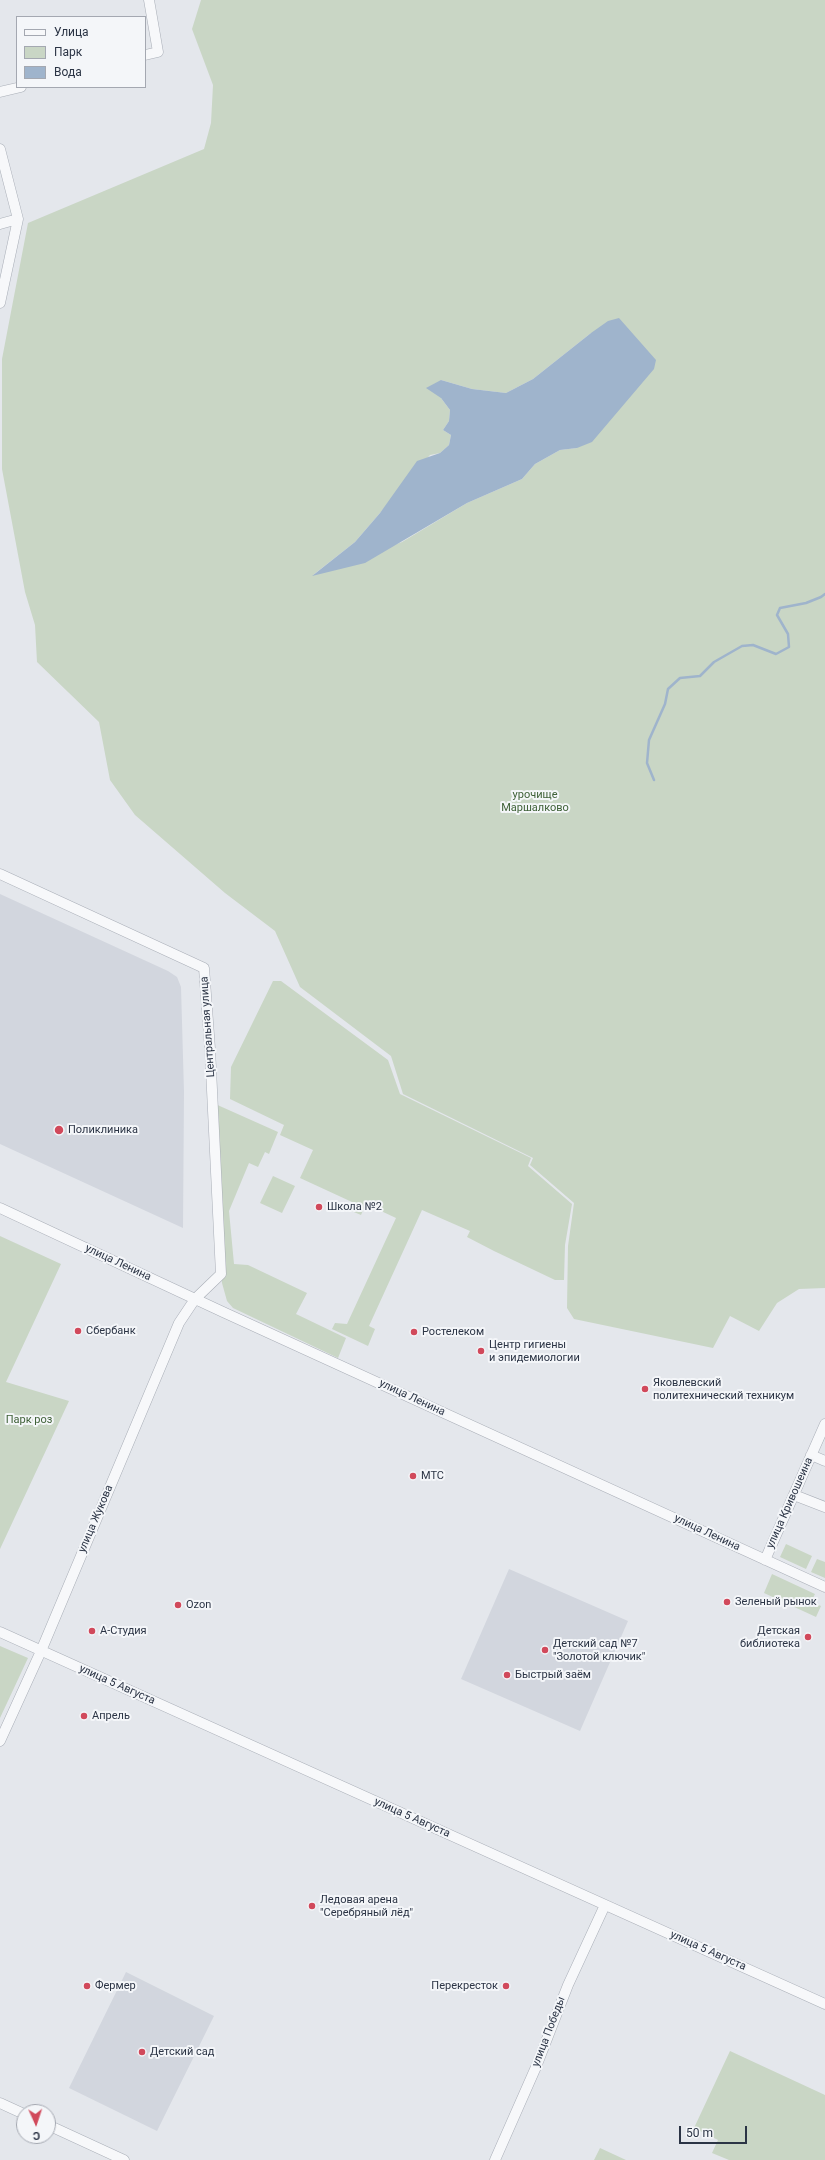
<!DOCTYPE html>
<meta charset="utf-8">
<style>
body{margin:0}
#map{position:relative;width:825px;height:2160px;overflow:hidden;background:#e4e7ec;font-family:Roboto,sans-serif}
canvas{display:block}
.legend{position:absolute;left:16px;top:16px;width:130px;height:72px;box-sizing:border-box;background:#f4f6f9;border:1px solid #a4a8b1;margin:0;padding:5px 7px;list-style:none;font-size:12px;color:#2b3445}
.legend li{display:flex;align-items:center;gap:8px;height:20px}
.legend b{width:20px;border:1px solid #a4a8b1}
.north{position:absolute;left:16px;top:2104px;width:40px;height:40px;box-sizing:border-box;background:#f4f6f9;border:1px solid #a4a8b1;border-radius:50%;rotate:177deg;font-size:11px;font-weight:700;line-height:16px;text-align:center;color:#2b3445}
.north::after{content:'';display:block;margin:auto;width:14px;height:18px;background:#d1495b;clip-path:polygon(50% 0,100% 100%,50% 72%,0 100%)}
.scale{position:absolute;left:679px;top:2126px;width:68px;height:18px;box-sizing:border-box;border:2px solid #2b3445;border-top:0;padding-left:5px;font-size:12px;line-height:14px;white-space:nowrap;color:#2b3445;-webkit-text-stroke:3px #f4f6f9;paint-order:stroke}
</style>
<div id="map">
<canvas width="825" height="2160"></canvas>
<ul class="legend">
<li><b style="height:5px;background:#f7f8fa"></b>Улица</li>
<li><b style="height:11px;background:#c9d6c5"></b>Парк</li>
<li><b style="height:11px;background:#9fb4cc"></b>Вода</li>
</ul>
<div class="north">С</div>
<div class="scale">50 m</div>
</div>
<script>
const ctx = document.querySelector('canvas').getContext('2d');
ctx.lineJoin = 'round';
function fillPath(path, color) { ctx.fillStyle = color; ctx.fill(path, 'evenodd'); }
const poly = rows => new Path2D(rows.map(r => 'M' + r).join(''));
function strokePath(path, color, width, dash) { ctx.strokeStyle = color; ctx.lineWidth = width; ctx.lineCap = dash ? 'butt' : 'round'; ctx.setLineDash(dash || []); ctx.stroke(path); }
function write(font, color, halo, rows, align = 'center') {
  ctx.font = font + ' Roboto,sans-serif'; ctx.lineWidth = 4; ctx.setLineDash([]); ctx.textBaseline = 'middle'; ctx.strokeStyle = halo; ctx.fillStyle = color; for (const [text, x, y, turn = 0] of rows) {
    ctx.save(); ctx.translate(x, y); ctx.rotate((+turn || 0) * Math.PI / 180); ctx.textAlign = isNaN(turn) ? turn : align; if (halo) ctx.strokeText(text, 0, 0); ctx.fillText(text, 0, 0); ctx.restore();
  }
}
fillPath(poly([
 [0,894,168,971,177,977,181,987,184,1092,183,1228,0,1144],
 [509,1569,628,1621,580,1731,461,1679],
 [126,1972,214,2016,157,2131,69,2088]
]), '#d2d6de');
fillPath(poly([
 [201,0,825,0,825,1288,799,1289,777,1303,759,1331,730,1316,713,1348,574,1319,567,1308,568,1246,574,1203,530,1165,533,1158,403,1094,391,1056,300,987,275,931,225,893,135,815,110,780,99,722,37,662,35,625,25,592,2,469,2,359,28,223,204,149,211,123,213,85,192,29],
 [591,333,577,448,560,450,535,464,522,479,467,503,402,542,313,575,355,542,430,455,440,453,449,445,451,435,443,430,449,421,450,410,441,398,441,380,472,389,506,393,533,379],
 [273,981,281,981,388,1060,400,1094,531,1158,528,1166,572,1204,565,1245,564,1280,555,1280,494,1251,467,1237,470,1231,422,1210,369,1326,375,1329,368,1346,332,1329,335,1323,347,1324,396,1218,366,1204,361,1215,349,1210,352,1202,300,1178,313,1150,280,1135,284,1125,230,1099,231,1067],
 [213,1103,278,1132,269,1154,265,1152,258,1167,249,1163,229,1211,234,1264,248,1265,307,1293,296,1314,346,1338,338,1358,233,1308,227,1301,222,1283],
 [273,1176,295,1186,282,1213,260,1203],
 [0,1236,61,1264,6,1382,69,1401,0,1549],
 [786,1544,812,1556,806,1569,780,1557],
 [817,1559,825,1562,825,1578,811,1572],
 [772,1574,815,1594,811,1602,821,1606,816,1617,764,1593],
 [0,1646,28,1658,0,1718],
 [730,2051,825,2095,825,2160,729,2160,712,2153,718,2140,694,2128],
 [600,2148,626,2160,594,2160]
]), '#c9d6c5');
fillPath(poly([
 [619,318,656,360,654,369,592,442,577,448,560,450,535,464,522,479,467,503,365,563,312,576,355,542,380,513,417,461,440,453,449,445,451,435,443,430,449,421,450,410,441,398,426,388,441,380,472,389,506,393,533,379,591,333,608,321]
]), '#9fb4cc');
strokePath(poly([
 [654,780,647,763,649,740,665,704,668,689,680,678,700,676,714,662,742,646,753,645,776,654,789,647,788,634,777,615,780,608,806,603,821,597,825,594]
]), '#9fb4cc', 2.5);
const minor = poly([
 [145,55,158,52,149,0],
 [0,92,21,87],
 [0,149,18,219,0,303],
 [0,224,18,219],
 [0,874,204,968,210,1049,221,1274,195,1299,179,1323,41,1651,0,1741],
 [0,1208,223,1312,825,1587],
 [811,1455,825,1461],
 [794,1495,825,1507],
 [765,1560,825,1424],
 [0,1632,825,2004],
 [0,2103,24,2114],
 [48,2125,124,2160],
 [495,2160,536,2067,568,1985,605,1905]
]);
strokePath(minor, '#a9aeb7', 11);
strokePath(minor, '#f7f8fa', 10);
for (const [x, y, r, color] of [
 [59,1130,5,"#d1495b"],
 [319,1207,4,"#d1495b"],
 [78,1331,4,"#d1495b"],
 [414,1332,4,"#d1495b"],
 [481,1351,4,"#d1495b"],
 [645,1389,4,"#d1495b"],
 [413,1476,4,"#d1495b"],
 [727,1602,4,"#d1495b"],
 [178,1605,4,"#d1495b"],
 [92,1631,4,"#d1495b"],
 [808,1637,4,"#d1495b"],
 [545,1650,4,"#d1495b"],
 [507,1675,4,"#d1495b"],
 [84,1716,4,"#d1495b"],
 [312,1906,4,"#d1495b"],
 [87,1986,4,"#d1495b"],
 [506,1986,4,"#d1495b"],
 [142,2052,4,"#d1495b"]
]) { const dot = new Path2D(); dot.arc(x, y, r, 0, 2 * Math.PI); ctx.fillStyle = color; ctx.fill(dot); strokePath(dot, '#f4f6f9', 1.5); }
write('11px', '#3f6138', '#f4f6f9', [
 ["урочище",535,795],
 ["Маршалково",535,808],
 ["Парк роз",29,1420]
]);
write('11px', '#2b3445', '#f4f6f9', [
 ["Центральная улица",208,1027,-94],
 ["улица Ленина",118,1263,25],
 ["улица Ленина",412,1398,25],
 ["улица Кривошеина",790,1503,-66],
 ["улица Жукова",96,1519,-67],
 ["улица Ленина",707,1533,25],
 ["улица 5 Августа",117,1685,24],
 ["улица 5 Августа",412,1818,24],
 ["улица 5 Августа",708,1951,24],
 ["улица Победы",549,2032,-69]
]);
write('11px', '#2b3445', '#f4f6f9', [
 ["Поликлиника",68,1130],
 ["Школа №2",327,1207],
 ["Сбербанк",86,1331],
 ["Ростелеком",422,1332],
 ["Центр гигиены",489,1345],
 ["и эпидемиологии",489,1358],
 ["Яковлевский",653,1383],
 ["политехнический техникум",653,1396],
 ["МТС",421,1476],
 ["Зеленый рынок",735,1602],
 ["Ozon",186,1605],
 ["А-Студия",100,1631],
 ["Детская",800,1631,"right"],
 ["библиотека",800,1644,"right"],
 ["Детский сад №7",553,1644],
 ["\"Золотой ключик\"",553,1657],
 ["Быстрый заём",515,1675],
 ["Апрель",92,1716],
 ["Ледовая арена",320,1900],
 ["\"Серебряный лёд\"",320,1913],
 ["Фермер",95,1986],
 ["Перекресток",498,1986,"right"],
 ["Детский сад",150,2052]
], 'left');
</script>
